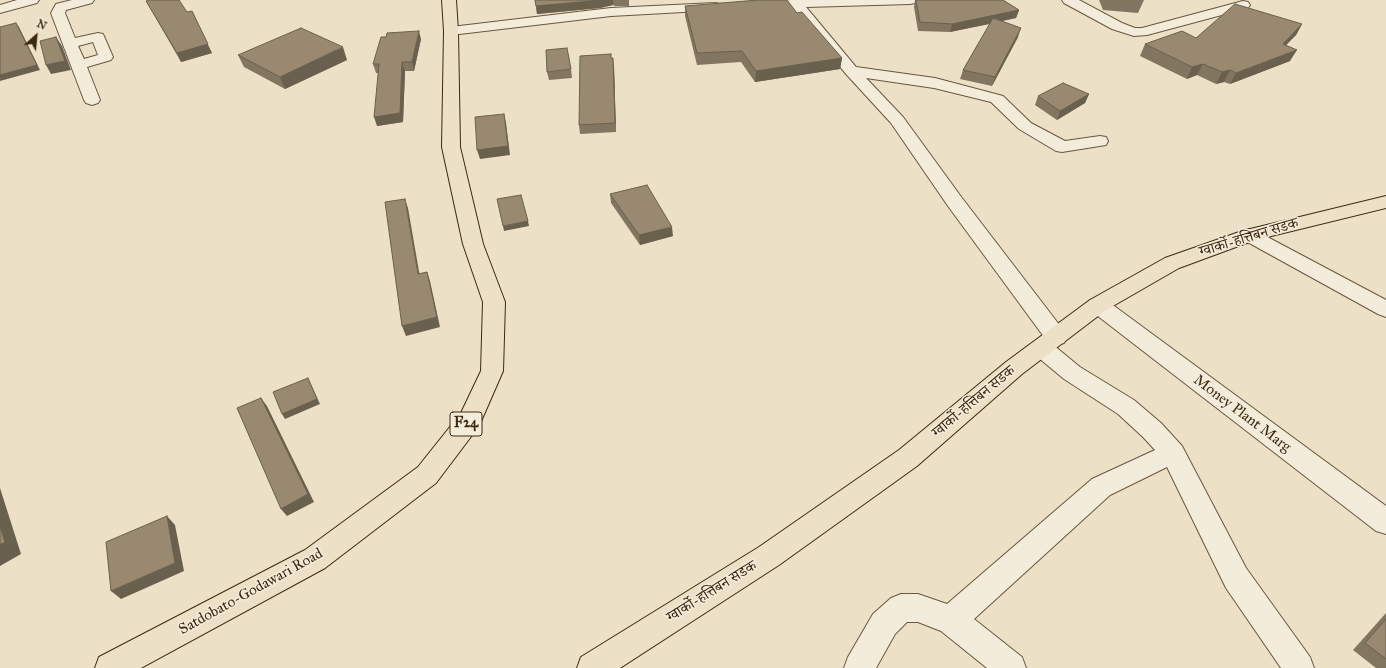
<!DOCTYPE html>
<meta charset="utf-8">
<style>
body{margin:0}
#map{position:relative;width:1386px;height:668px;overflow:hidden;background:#ece1c6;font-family:"IM FELL Great Primer",serif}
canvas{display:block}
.north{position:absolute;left:16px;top:16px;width:40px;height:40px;-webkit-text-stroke:3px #f3ecda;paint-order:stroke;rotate:27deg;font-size:11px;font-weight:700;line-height:16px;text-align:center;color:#3d2912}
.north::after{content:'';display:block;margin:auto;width:14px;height:18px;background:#3d2912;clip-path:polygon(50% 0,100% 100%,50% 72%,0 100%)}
</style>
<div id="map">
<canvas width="1386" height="668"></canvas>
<div class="north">N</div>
</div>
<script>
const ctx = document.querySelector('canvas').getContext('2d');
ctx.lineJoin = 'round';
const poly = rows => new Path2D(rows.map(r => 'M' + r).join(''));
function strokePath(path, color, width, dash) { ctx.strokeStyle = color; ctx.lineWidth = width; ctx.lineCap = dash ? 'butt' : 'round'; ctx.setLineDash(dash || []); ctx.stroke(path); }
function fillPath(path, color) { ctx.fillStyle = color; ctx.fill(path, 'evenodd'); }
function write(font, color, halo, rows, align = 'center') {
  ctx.font = font + ' "IM FELL Great Primer","Noto Serif Devanagari",serif'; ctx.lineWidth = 3; ctx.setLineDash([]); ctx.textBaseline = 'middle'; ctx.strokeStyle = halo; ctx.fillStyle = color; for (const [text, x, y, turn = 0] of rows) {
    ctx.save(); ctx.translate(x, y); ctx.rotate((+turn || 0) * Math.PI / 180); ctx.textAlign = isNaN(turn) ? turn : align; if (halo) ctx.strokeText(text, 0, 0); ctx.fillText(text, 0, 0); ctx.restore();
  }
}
const minor = poly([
 [17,0,39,0,37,3,0,13,0,5,17,0],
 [72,0,94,0,92,3,66,10,65,13,75,38,98,33,103,34,113,57,111,60,87,67,100,100,98,103,92,105,86,103,84,100,51,13,56,4,72,0],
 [93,42,98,55,84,59,78,46,93,42],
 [791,0,917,0,915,3,910,4,806,7,856,67,935,78,1003,96,1031,123,1065,141,1100,136,1106,137,1108,141,1106,145,1062,152,1056,151,1019,129,991,102,934,88,866,78,903,117,962,198,1064,331,1067,337,1064,343,1056,345,1052,344,1080,367,1134,400,1161,423,1182,446,1246,568,1310,657,1314,668,1281,668,1226,588,1167,467,1110,495,974,619,1022,657,1026,668,987,668,941,631,918,622,907,622,895,634,876,668,844,668,848,657,873,614,891,598,901,594,918,594,947,604,1092,479,1155,450,1143,437,1118,414,1064,379,1034,354,1031,348,1034,342,1042,340,1047,341,948,206,891,123,846,74,792,8,759,9,754,8,752,5,754,2,759,1,791,0],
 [1062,0,1079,0,1122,23,1135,28,1142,28,1243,1,1248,2,1250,5,1248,8,1147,35,1134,36,1112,29,1064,3,1062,0],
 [715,3,720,4,722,7,720,10,611,16,451,35,446,34,444,31,446,28,451,27,611,8,715,3],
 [1249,229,1256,231,1386,300,1386,317,1378,314,1242,239,1239,235,1242,231,1249,229],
 [1098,298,1106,300,1386,506,1386,534,1376,531,1090,310,1087,305,1090,300,1098,298]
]);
const major = poly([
 [442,0,456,0,458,31,460,147,483,244,505,302,503,371,479,426,436,483,325,568,141,668,95,668,99,657,305,550,418,467,461,413,481,371,483,302,463,244,442,147,444,31,442,0],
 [1386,196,1386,208,1255,240,1179,268,1106,310,1022,374,917,466,779,565,620,668,577,668,581,657,759,547,899,450,1006,362,1090,300,1165,258,1242,231,1386,196]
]);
strokePath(minor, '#69573f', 2);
strokePath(major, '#3d2912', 2);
fillPath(minor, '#f3ecda');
fillPath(major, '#ece1c6');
fillPath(poly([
 [535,0,629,0,629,6,615,6,613,5,600,8,537,14],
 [915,0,1003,0,1019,10,1016,18,1002,21,1018,37,992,86,960,79,963,70,990,24,950,32,918,31,914,7],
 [1099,0,1144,0,1138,13,1103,10],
 [146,1,187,12,212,53,181,62],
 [685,6,797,13,842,58,840,69,755,82,741,62,697,65,685,16],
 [1302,24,1296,35,1286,45,1290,61,1230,84,1224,82,1216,84,1197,75,1187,79,1140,56,1145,44],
 [421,39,414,71,405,71,403,122,377,126,378,73,376,73,373,64],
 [238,55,347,60,285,89,244,67],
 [611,58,614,67,616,132,580,134,579,125],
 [571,69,572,78,549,80,547,72],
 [1089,94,1085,103,1057,120,1035,105,1038,96],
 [610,194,673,236,640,245,611,203],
 [1386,613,1386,668,1376,668,1353,650]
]), '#837660');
fillPath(poly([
 [603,0,613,0,613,5,600,8,537,14,536,6],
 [1019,10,1016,18,950,32,952,24],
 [192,11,212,53,181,62,177,53],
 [16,23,19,27,40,70,0,81,0,75],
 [1302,24,1296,35,1276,55,1283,44],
 [1021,28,1018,37,992,86,995,77],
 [419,31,421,39,414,71,412,62],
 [56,37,62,46,71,70,51,74,46,65],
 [343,47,347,60,285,89,280,77],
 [1297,50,1290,61,1230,84,1236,73],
 [613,58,614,67,616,132,615,123],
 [842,58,840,69,755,82,756,71],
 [402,62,405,71,403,122,377,126,374,117],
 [1203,64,1197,75,1187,79,1192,67],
 [1230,70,1224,82,1216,84,1222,72],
 [1089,94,1085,103,1057,120,1060,111],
 [504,114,506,123,510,155,480,159,477,150],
 [405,199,408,208,421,283,418,274],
 [528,221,529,226,504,231,503,226],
 [672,227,673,236,640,245,639,235],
 [427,272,430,281,440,327,406,336,402,326],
 [308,378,320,404,285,419,282,414],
 [261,398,267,406,314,502,287,516,281,509],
 [0,488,21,554,0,566],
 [167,516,175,525,184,571,121,599,111,591]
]), '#6a604e');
const building = poly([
 [148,0,179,0,187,12,192,11,208,44,177,53,146,1,148,0],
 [535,0,603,0,536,6,535,0],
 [758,0,787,0,797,13,802,12,842,58,756,71,742,51,697,53,685,6,758,0],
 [916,0,1003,0,1019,10,952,24,920,22,916,0],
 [1235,4,1302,24,1283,44,1297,50,1236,73,1230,70,1222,72,1203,64,1192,67,1145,44,1182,31,1196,38,1235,4],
 [993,18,1021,28,995,77,963,70,993,18],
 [16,23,37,65,0,75,0,27,16,23],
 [301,28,343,47,280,77,238,55,301,28],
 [419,31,412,62,402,62,400,113,374,117,379,64,373,64,381,37,386,37,387,33,419,31],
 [56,37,65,61,46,65,40,41,56,37],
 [567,48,571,69,547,72,546,50,567,48],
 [611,54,611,58,613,58,615,123,579,125,580,56,611,54],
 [1063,83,1089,94,1060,111,1038,96,1063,83],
 [504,114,508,146,477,150,475,117,504,114],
 [647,185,672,227,639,235,610,194,647,185],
 [521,195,528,221,503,226,497,199,521,195],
 [405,199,418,274,427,272,437,317,402,326,385,202,405,199],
 [308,378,317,399,282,414,273,392,308,378],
 [261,398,308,494,281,509,237,408,261,398],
 [167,516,175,563,111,591,106,542,167,516],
 [0,526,5,542,0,545,0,526],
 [1386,619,1386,659,1365,643,1386,619]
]);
fillPath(building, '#988970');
strokePath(building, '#6a604e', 1);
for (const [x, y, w] of [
 [466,424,32]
]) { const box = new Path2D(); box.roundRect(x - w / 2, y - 12, w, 24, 3); ctx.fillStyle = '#f3ecda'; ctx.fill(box); strokePath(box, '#3d2912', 1); }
write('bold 14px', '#3d2912', null, [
 ["F24",466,424]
]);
write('15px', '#3d2912', '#f3ecda', [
 ["ग्वार्को-हत्तिबन सडक",1249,238,-17],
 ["ग्वार्को-हत्तिबन सडक",974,402,-40],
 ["Money Plant Marg",1242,414,37],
 ["Satdobato-Godawari Road",251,592,-29],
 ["ग्वार्को-हत्तिबन सडक",712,592,-32]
]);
</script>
